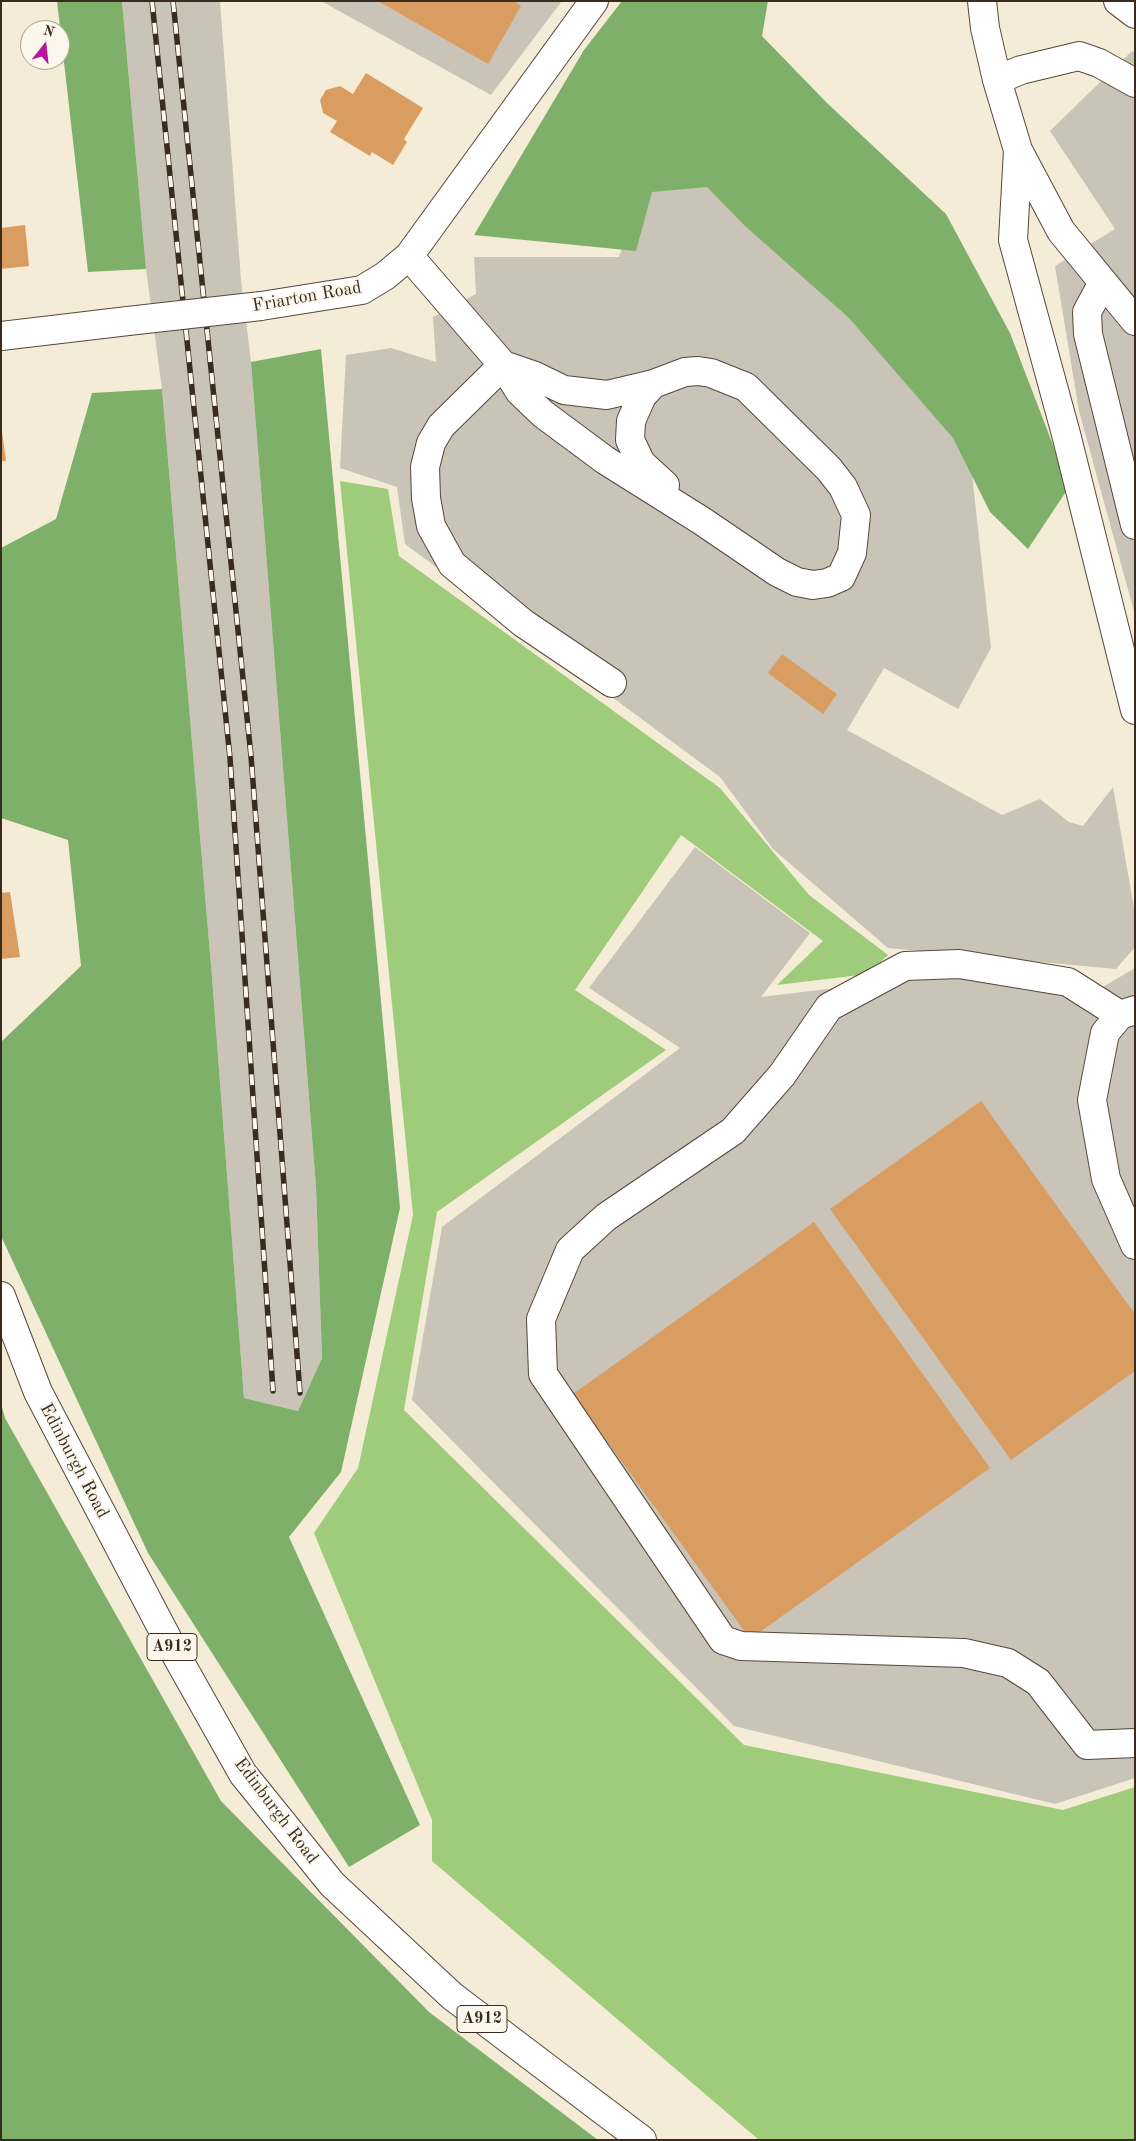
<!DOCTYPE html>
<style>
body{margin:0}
#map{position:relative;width:1136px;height:2141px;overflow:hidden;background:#f5ecd7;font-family:"Old Standard TT",serif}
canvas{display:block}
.frame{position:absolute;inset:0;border:2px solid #3b2a1e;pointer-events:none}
.north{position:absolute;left:20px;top:20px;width:50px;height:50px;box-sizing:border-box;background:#fbf7ec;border:1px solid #aea59a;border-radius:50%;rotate:16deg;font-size:14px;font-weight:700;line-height:20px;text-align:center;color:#3b2a1e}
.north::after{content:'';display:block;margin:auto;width:18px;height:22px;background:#b5179e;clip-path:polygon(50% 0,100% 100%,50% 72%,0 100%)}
</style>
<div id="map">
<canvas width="1136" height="2141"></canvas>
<div class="frame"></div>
<div class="north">N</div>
</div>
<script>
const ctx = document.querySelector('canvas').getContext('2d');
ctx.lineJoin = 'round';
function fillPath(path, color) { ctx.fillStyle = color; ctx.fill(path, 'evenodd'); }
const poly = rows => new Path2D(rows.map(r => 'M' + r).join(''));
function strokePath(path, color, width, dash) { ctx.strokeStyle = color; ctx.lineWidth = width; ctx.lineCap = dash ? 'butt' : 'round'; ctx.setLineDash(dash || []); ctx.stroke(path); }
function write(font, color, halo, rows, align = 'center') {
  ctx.font = font + ' "Old Standard TT",serif'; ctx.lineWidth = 4; ctx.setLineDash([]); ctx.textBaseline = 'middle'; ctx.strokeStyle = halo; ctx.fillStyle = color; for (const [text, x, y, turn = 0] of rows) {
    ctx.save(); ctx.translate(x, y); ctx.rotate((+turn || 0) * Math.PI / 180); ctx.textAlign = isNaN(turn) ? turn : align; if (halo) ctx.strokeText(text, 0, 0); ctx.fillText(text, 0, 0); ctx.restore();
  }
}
fillPath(poly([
 [122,1,220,1,241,280,251,362,316,1187,322,1358,298,1411,244,1398,212,977,162,389,146,269],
 [321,1,562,1,491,95],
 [1132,51,1135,53,1135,615,1079,411,1055,266,1115,229,1050,131],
 [664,116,870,316,971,464,991,648,958,709,884,668,847,730,1002,815,1040,799,1069,822,1083,826,1113,787,1135,914,1135,947,1116,969,888,948,773,849,720,777,405,544,397,487,340,468,346,355,391,348,436,362,433,317,476,294,474,257,619,257],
 [695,847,810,933,761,997,960,973,1101,988,1135,968,1135,1778,1055,1804,734,1726,412,1400,442,1227,680,1048,589,988]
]), '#cac3b8');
fillPath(poly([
 [340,481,388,489,399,556,720,788,809,895,888,955,868,974,777,985,823,941,681,835,575,990,666,1050,437,1212,404,1410,744,1745,1063,1810,1135,1787,1135,2140,759,2140,432,1861,432,1820,314,1533,358,1468,413,1215]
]), '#9ecc7a');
fillPath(poly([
 [57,1,122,1,146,269,88,272],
 [622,1,768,1,762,36,827,103,946,214,1010,333,1053,445,1067,490,1028,549,990,512,953,438,849,318,745,226,707,187,652,192,636,251,474,235,584,50],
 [321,349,400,1208,341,1472,289,1537,420,1825,349,1867,148,1553,1,1236,1,1042,81,966,68,840,1,818,1,548,56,519,92,393,162,389,212,977,244,1398,298,1411,322,1358,316,1187,251,362],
 [1,1403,5,1418,221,1801,429,2012,598,2140,1,2140]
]), '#7eb06a');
fillPath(poly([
 [378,1,513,1,521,6,488,64],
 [366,73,423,108,404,139,407,142,393,165,372,152,370,156,330,132,337,121,323,113,320,100,326,90,340,86,353,94],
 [25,225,29,266,1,269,1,228],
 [1,424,6,461,1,461],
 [782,654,837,694,823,714,768,673],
 [10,892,20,957,1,959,1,893],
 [981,1101,1135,1314,1135,1371,1011,1460,830,1209],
 [814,1222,990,1468,750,1639,573,1394]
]), '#d99d62');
const minor = poly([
 [982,1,985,28,997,80,1018,150,1061,231,1135,321],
 [1118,1,1135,14],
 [997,80,1021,70,1079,56,1099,63,1135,83],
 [1018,150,1013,240,1066,434,1135,710],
 [409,256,503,365,520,392,543,414,605,460,702,521,777,572,797,582,813,585,827,583,841,577,852,553,856,515,843,487,829,469,746,387,711,373,698,371,685,372,653,384,607,395,564,390,535,376,503,365],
 [1103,282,1087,312,1088,334,1135,525],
 [261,306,362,290,385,276,409,256,594,1],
 [1,336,128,321],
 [503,365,441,426,431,443,425,467,426,498,431,526,452,564,523,623,612,683],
 [653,384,642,396,631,421,630,440,641,463,665,485],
 [1135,1010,1120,1015,1105,1033,1092,1100,1106,1179,1135,1245],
 [1120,1015,1068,982,959,964,905,966,829,1007,782,1075,733,1131,606,1217,570,1250,541,1319,543,1374,723,1640,741,1646,964,1653,1008,1663,1038,1682,1087,1745,1135,1743]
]);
const major = poly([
 [1,1296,38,1392,176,1655,243,1774,332,1884,452,1996,642,2140]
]);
strokePath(minor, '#57473a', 30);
strokePath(major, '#57473a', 30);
strokePath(minor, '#fff', 28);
strokePath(major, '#fff', 28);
const rail = poly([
 [152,1,230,758,273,1391],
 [173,1,251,756,300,1393]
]);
strokePath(rail, '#3b2a1e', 5.5);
strokePath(rail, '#fbf7ec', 4, [11]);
const minorBridge = poly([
 [128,321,261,306]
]);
strokePath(minorBridge, '#57473a', 30, []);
strokePath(minorBridge, '#fff', 28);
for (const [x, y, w] of [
 [172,1647,50],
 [482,2019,50]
]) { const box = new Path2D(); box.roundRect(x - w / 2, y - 13.5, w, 27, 4); ctx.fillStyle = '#fbf7ec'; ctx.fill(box); strokePath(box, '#3b2a1e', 1); }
write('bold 16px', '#3b2a1e', null, [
 ["A912",172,1647],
 ["A912",482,2019]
]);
write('18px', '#3b2a1e', '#fbf7ec', [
 ["Friarton Road",307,297,-10],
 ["Edinburgh Road",74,1461,62],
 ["Edinburgh Road",276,1811,53]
]);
</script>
